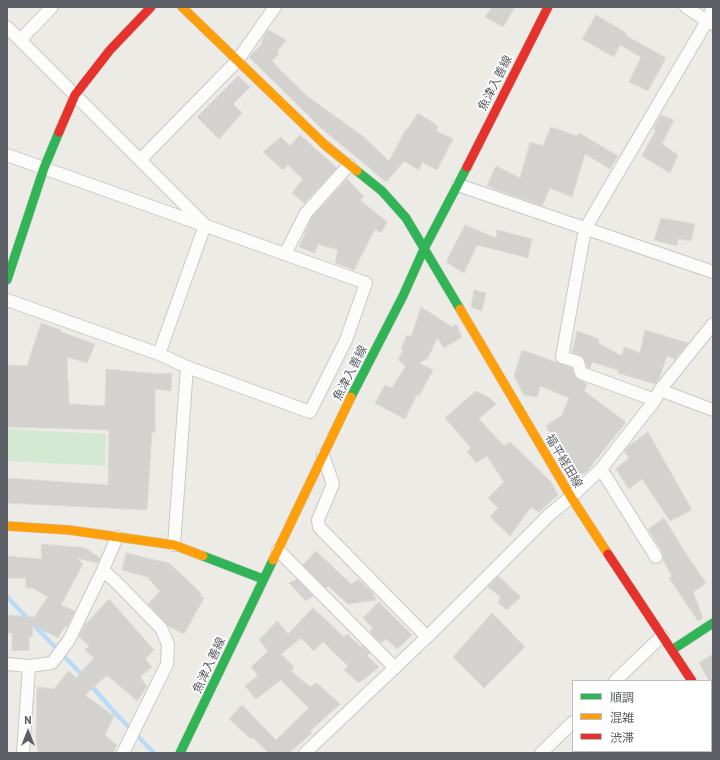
<!DOCTYPE html>
<meta charset="utf-8">
<style>
body{margin:0}
#map{position:relative;width:720px;height:760px;overflow:hidden;background:#ecebe6;font-family:Barlow,"Noto Sans JP",sans-serif}
canvas{display:block}
.frame{position:absolute;inset:0;border:8px solid #5b5f65;pointer-events:none}
.legend{position:absolute;left:572px;top:680px;width:140px;height:72px;box-sizing:border-box;background:#fff;border:1px solid #bdbfc1;margin:0;padding:5px 7px;list-style:none;font-size:12px;color:#5b5f65}
.legend li{display:flex;align-items:center;gap:8px;height:20px}
.legend b{width:20px;border:1px solid #bdbfc1}
.north{position:absolute;left:8px;top:712px;width:40px;height:40px;-webkit-text-stroke:3px #fff;paint-order:stroke;rotate:0deg;font-size:11px;font-weight:700;line-height:16px;text-align:center;color:#5b5f65}
.north::after{content:'';display:block;margin:auto;width:14px;height:18px;background:#5b5f65;clip-path:polygon(50% 0,100% 100%,50% 72%,0 100%)}
</style>
<div id="map">
<canvas width="720" height="760"></canvas>
<div class="frame"></div>
<ul class="legend">
<li><b style="height:5px;background:#30b455"></b>順調</li>
<li><b style="height:5px;background:#ff9f0a"></b>混雑</li>
<li><b style="height:5px;background:#e5322d"></b>渋滞</li>
</ul>
<div class="north">N</div>
</div>
<script>
const ctx = document.querySelector('canvas').getContext('2d');
ctx.lineJoin = 'round';
function fillPath(path, color) { ctx.fillStyle = color; ctx.fill(path, 'evenodd'); }
const poly = rows => new Path2D(rows.map(r => 'M' + r).join(''));
function strokePath(path, color, width, dash) { ctx.strokeStyle = color; ctx.lineWidth = width; ctx.lineCap = dash ? 'butt' : 'round'; ctx.setLineDash(dash || []); ctx.stroke(path); }
function write(font, color, halo, rows, align = 'center') {
  ctx.font = font + ' Barlow,"Noto Sans JP",sans-serif'; ctx.lineWidth = 3.5; ctx.setLineDash([]); ctx.textBaseline = 'middle'; ctx.strokeStyle = halo; ctx.fillStyle = color; for (const [text, x, y, turn = 0] of rows) {
    ctx.save(); ctx.translate(x, y); ctx.rotate((+turn || 0) * Math.PI / 180); ctx.textAlign = isNaN(turn) ? turn : align; if (halo) ctx.strokeText(text, 0, 0); ctx.fillText(text, 0, 0); ctx.restore();
  }
}
fillPath(poly([
 [7,429,106,434,105,466,7,461]
]), '#d3e9d1');
strokePath(poly([
 [7,597,84,677],
 [90,684,116,714,154,753]
]), '#b9dbf8', 4.5);
const building = poly([
 [492,7,515,7,503,27,485,17,492,7],
 [596,15,626,33,625,35,666,58,648,91,629,82,641,57,620,45,614,57,582,39,596,15],
 [268,30,286,40,277,52,279,54,272,61,280,70,307,96,364,137,389,161,406,129,407,130,418,113,438,126,436,131,453,139,437,170,422,162,419,170,404,161,386,182,361,161,321,128,249,57,261,45,264,36,268,30],
 [238,76,250,87,233,104,242,113,219,139,197,117,238,76],
 [661,115,674,120,662,144,678,155,670,173,642,156,656,130,653,129,661,115],
 [551,127,577,136,579,133,618,156,610,169,585,154,572,197,550,188,542,206,487,186,496,166,520,178,530,142,543,146,551,127],
 [300,135,337,168,304,203,292,193,303,179,288,165,283,170,263,152,281,137,290,146,300,135],
 [347,179,364,197,360,200,387,222,381,233,375,229,354,270,335,263,338,250,318,244,315,253,299,247,312,217,347,179],
 [661,218,695,224,691,241,678,239,677,246,654,240,661,218],
 [465,225,496,238,497,230,532,239,528,258,477,245,464,273,446,262,465,225],
 [474,290,486,293,482,311,471,307,474,290],
 [421,307,452,327,456,324,462,337,444,348,437,338,428,358,419,363,433,370,419,396,417,394,405,419,375,403,385,385,392,388,406,366,398,360,403,350,401,349,407,335,411,337,421,307],
 [41,323,61,330,61,332,95,344,87,363,67,357,69,404,105,406,106,369,158,374,172,373,171,391,155,389,155,432,152,432,147,510,7,503,7,478,108,485,109,430,7,427,7,365,27,366,41,323],
 [645,330,688,343,675,359,667,356,659,379,655,384,618,373,618,370,592,362,590,368,587,367,583,357,572,352,577,331,599,339,598,343,622,356,624,347,640,353,645,330],
 [522,350,572,368,576,378,587,384,584,391,626,422,588,470,577,479,546,426,562,415,569,398,540,386,537,397,524,395,514,376,522,350],
 [476,391,490,398,496,404,479,419,504,446,510,442,534,465,551,482,558,495,539,512,531,507,510,536,490,517,498,508,488,498,504,482,487,456,476,463,467,451,471,448,445,418,476,391],
 [648,432,692,510,670,521,642,479,629,489,616,469,629,458,624,451,629,446,648,432],
 [664,518,688,557,706,583,693,592,703,618,698,621,669,578,672,577,663,559,663,553,648,529,664,518],
 [41,544,85,548,100,558,98,563,76,558,83,564,61,605,75,611,67,627,65,626,58,638,33,625,32,637,29,637,29,650,12,651,12,633,7,633,7,615,34,617,33,619,48,597,33,588,26,588,26,578,7,578,7,556,42,559,41,544],
 [316,551,351,584,358,579,374,594,373,595,377,600,348,604,328,586,326,588,303,565,316,551],
 [126,553,169,563,201,593,200,596,204,598,184,634,168,626,148,604,160,591,147,577,122,570,126,553],
 [498,576,521,597,507,610,498,603,501,597,488,587,498,576],
 [297,579,313,596,306,601,289,583,297,579],
 [109,599,154,650,145,659,152,667,140,677,147,686,137,701,107,675,85,695,114,716,105,735,117,745,113,753,38,753,36,737,37,687,54,689,69,671,76,678,94,658,85,650,89,646,79,637,86,622,87,623,109,599],
 [379,602,412,635,397,649,386,639,381,643,370,632,373,628,363,618,379,602],
 [313,608,344,637,347,634,361,647,362,645,370,653,367,656,379,667,359,683,344,670,348,666,323,642,314,651,301,638,281,654,294,667,291,671,310,687,317,683,340,704,310,731,312,733,289,753,269,753,252,737,251,739,229,719,242,705,276,740,309,708,281,680,256,699,245,686,258,675,251,667,268,651,259,640,277,621,288,634,313,608],
 [492,613,525,647,484,688,453,657,492,613],
 [713,654,713,688,711,681,709,681,699,663,713,654]
]);
fillPath(building, '#d3d2cf');
strokePath(building, '#dcdad6', 1);
const street = poly([
 [713,7,707,21,713,24],
 [7,27,205,225,159,354],
 [20,40,52,7],
 [7,155,366,283,346,340,310,412,187,367,159,354,7,300],
 [140,160,237,61,275,7],
 [458,185,713,272],
 [285,254,306,213,349,165],
 [660,390,713,410],
 [655,400,581,373,578,362,562,357,585,229,707,21,686,7],
 [323,455,333,484,318,520,319,527,427,637],
 [601,469,656,557],
 [174,545,187,367],
 [278,550,395,668],
 [103,570,117,583,161,628,168,644,167,664,123,753],
 [7,664,29,666,52,663,69,640,103,570,117,537],
 [615,681,662,636],
 [23,753,29,666],
 [305,753,427,637,549,515,571,497,601,469,655,400,660,390,713,324],
 [541,753,573,722]
]);
const fast = poly([
 [357,171,382,191,406,218,460,309],
 [7,280,44,168,59,132],
 [351,397,403,296,424,249,467,167],
 [203,556,263,579],
 [672,650,713,623],
 [180,753,273,560]
]);
const slow = poly([
 [182,7,325,145,357,171],
 [460,309,571,497,608,554],
 [7,526,69,530,174,545,203,556],
 [273,560,351,397],
 [711,712,713,715]
]);
const jam = poly([
 [59,132,75,95,110,50,151,7],
 [467,167,548,7],
 [608,554,692,681]
]);
strokePath(street, '#c8c8c7', 14);
strokePath(fast, '#c8c9c8', 10);
strokePath(slow, '#c8c9c8', 10);
strokePath(jam, '#c8c9c8', 10);
strokePath(street, '#fcfcfb', 12);
strokePath(fast, '#30b455', 9);
strokePath(slow, '#ff9f0a', 9);
strokePath(jam, '#e5322d', 9);
write('12px', '#5b5f65', '#fff', [
 ["魚津入善線",495,83,-63],
 ["魚津入善線",350,373,-63],
 ["福平経田線",564,461,59],
 ["魚津入善線",209,665,-65]
]);
</script>
